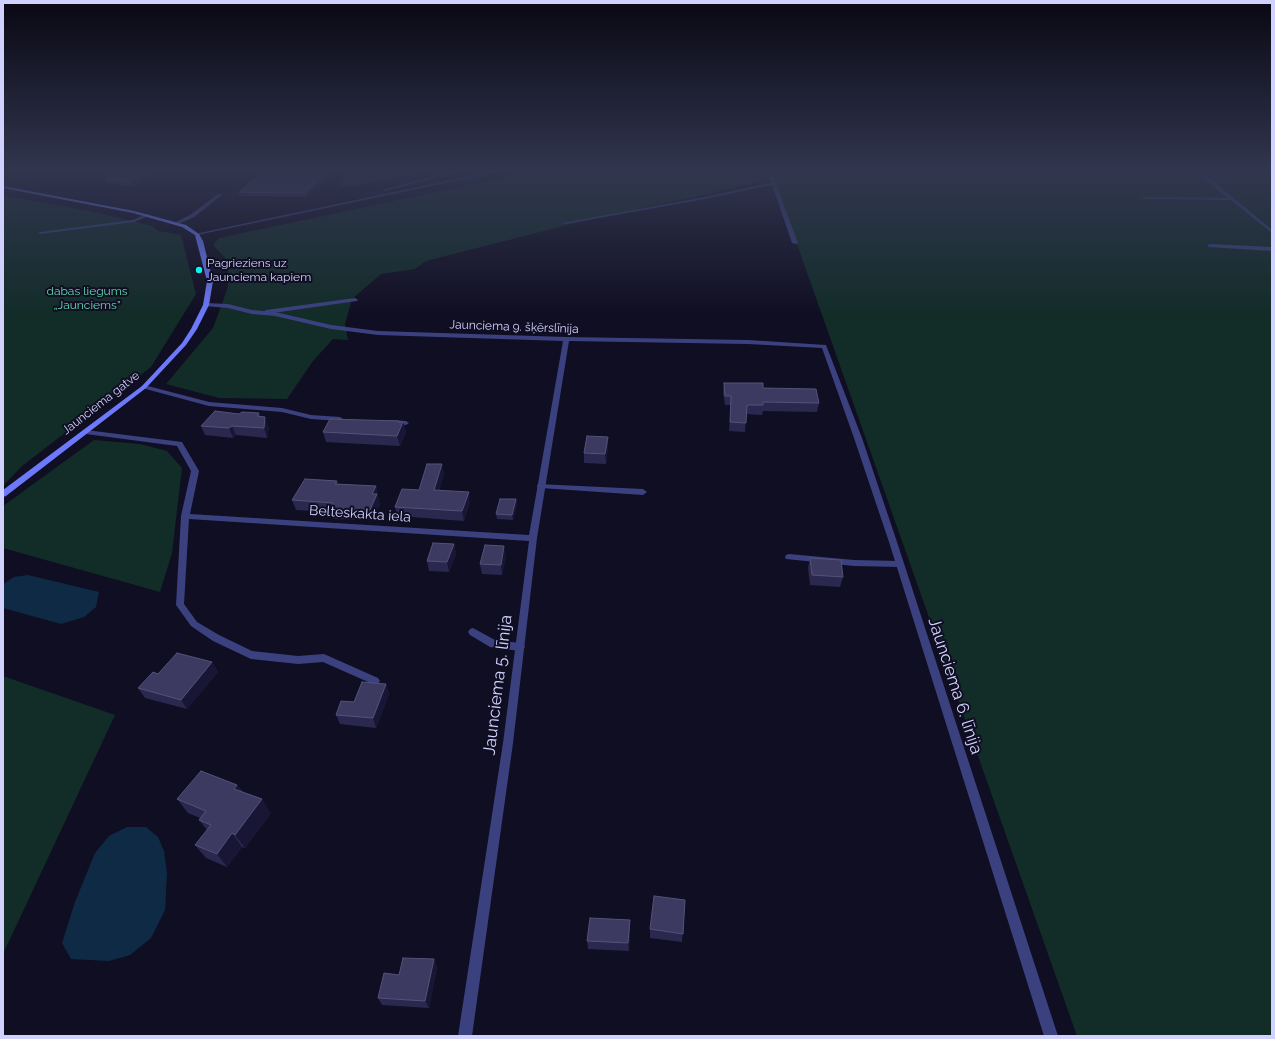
<!DOCTYPE html>
<meta charset="utf-8">
<style>
body{margin:0}
#map{position:relative;width:1275px;height:1039px;overflow:hidden;background:#100e22;font-family:Raleway,sans-serif}
canvas{display:block}
.frame{position:absolute;inset:0;border:4px solid #d1d1fd;pointer-events:none}
</style>
<div id="map">
<canvas width="1275" height="1039"></canvas>
<div class="frame"></div>
</div>
<script>
const ctx = document.querySelector('canvas').getContext('2d');
ctx.lineJoin = 'round';
function fillPath(path, color) { ctx.fillStyle = color; ctx.fill(path, 'evenodd'); }
const poly = rows => new Path2D(rows.map(r => 'M' + r).join(''));
function strokePath(path, color, width, dash) { ctx.strokeStyle = color; ctx.lineWidth = width; ctx.lineCap = dash ? 'butt' : 'round'; ctx.setLineDash(dash || []); ctx.stroke(path); }
function write(font, color, halo, rows, align = 'center') {
  ctx.font = font + ' Raleway,sans-serif'; ctx.lineWidth = 4; ctx.setLineDash([]); ctx.textBaseline = 'middle'; ctx.strokeStyle = halo; ctx.fillStyle = color; for (const [text, x, y, turn = 0] of rows) {
    ctx.save(); ctx.translate(x, y); ctx.rotate((+turn || 0) * Math.PI / 180); ctx.textAlign = isNaN(turn) ? turn : align; if (halo) ctx.strokeText(text, 0, 0); ctx.fillText(text, 0, 0); ctx.restore();
  }
}
fillPath(poly([
 [350,171,432,171,336,189],
 [535,171,1272,171,1272,1036,1077,1036,774,179,579,222,426,261,415,269,381,274,352,299,345,324,348,340,333,339,313,361,287,399,219,398,166,384,213,328,228,287,228,261,213,245,219,238],
 [3,195,100,213,152,226,159,231,181,235,196,294,151,367,22,466,3,486],
 [94,440,140,444,167,451,182,468,172,553,160,592,3,548,3,506],
 [3,676,115,715,3,954]
]), '#122c28');
fillPath(poly([
 [28,575,99,592,96,607,84,617,61,624,3,608,3,584,14,577],
 [127,827,146,827,158,837,164,851,167,873,165,910,151,938,130,955,109,961,71,959,62,943,75,902,95,853,109,836]
]), '#0f2a45');
fillPath(poly([
 [1196,171,1201,171,1272,230,1272,233,1231,200,1144,199,1142,198,1144,197,1227,198,1196,171],
 [774,182,776,183,776,184,705,199,565,224,563,223,705,197,774,182],
 [218,194,222,195,194,217,178,224,174,223,190,215,218,194],
 [146,214,150,215,134,222,40,234,38,233,40,232,133,220,146,214],
 [1210,244,1272,247,1272,251,1208,247,1208,245,1210,244],
 [355,298,358,300,357,301,266,314,263,312,266,310,355,298],
 [538,484,643,489,647,492,643,495,541,488,538,488,537,486,538,484],
 [789,554,854,560,899,561,902,562,903,564,902,566,899,567,854,566,786,559,785,557,786,555,789,554],
 [473,628,495,640,520,643,523,644,525,647,523,650,520,651,490,647,470,635,468,632,470,629,473,628]
]), '#3b417f');
fillPath(poly([
 [453,171,462,171,384,191,382,190,453,171],
 [493,171,503,171,197,235,195,234,493,171],
 [765,171,770,171,773,176,798,243,797,244,792,243,769,176,765,171],
 [206,303,228,304,252,310,275,312,331,325,378,331,566,337,748,340,826,345,862,438,897,542,1058,1036,1044,1036,889,542,854,438,822,348,748,344,569,341,537,538,513,743,472,1036,458,1036,503,743,529,541,189,519,184,604,197,622,219,635,252,651,298,656,324,654,378,678,380,681,378,684,375,685,323,662,298,664,251,659,213,641,191,626,176,605,181,516,191,471,177,446,86,434,82,432,86,430,182,442,199,471,190,514,529,535,563,341,378,335,331,329,275,316,252,314,228,308,204,306,204,304,206,303],
 [144,385,209,402,282,408,311,415,340,417,343,419,340,421,311,419,282,412,209,406,142,388,142,386,144,385],
 [390,420,406,421,409,423,406,425,388,423,387,422,390,420]
]), '#3b417f');
fillPath(poly([
 [3,186,134,211,186,225,199,234,203,241,213,281,209,305,197,329,186,345,146,388,6,496,3,497,3,490,142,386,182,343,191,329,203,305,207,281,195,235,182,227,133,213,3,188,3,186]
]), '#6c79fa');
fillPath(poly([
 [118,171,158,171,131,186,106,183,104,179],
 [289,173,331,174,306,197,240,196,239,192],
 [724,383,763,388,819,403,817,412,763,411,762,415,746,414,745,432,729,431,731,405,725,405,723,392],
 [259,413,260,416,269,427,267,438,236,435,233,438,205,435,201,426,239,414],
 [399,422,403,422,406,432,400,446,326,442,323,432],
 [608,437,608,446,606,464,584,463,584,453],
 [444,474,439,491,470,502,464,521,398,516,395,507],
 [337,481,338,484,376,486,378,495,378,497,380,504,373,520,333,519,331,512,296,510,292,500],
 [516,499,517,504,513,520,497,519,496,514],
 [454,544,456,554,449,572,429,571,427,561],
 [506,556,502,575,482,574,480,564],
 [810,558,843,577,840,587,810,585,808,568],
 [212,662,218,672,187,709,145,698,138,688,158,674],
 [386,684,389,694,376,728,340,724,336,715],
 [237,785,242,791,271,813,245,848,242,847,227,867,206,858,195,845,207,830,199,820,200,818,188,813,177,799],
 [685,900,682,942,650,938,650,929],
 [630,928,629,951,588,949,587,941],
 [434,959,437,967,429,1008,382,1005,378,998,399,975]
]), '#2b284f');
fillPath(poly([
 [149,171,158,171,131,186,129,182],
 [328,171,330,171,331,174,306,197,305,193],
 [265,417,269,427,267,438,264,428],
 [399,421,401,428,403,422,406,432,400,446,397,436,398,422],
 [232,426,236,435,233,438,229,428],
 [608,437,608,446,606,464,605,454],
 [442,464,444,474,436,500,434,490],
 [376,486,378,495,378,497,380,504,373,520,370,510,372,494],
 [469,492,470,502,464,521,462,511],
 [516,499,517,504,513,520,512,515],
 [454,544,456,554,449,572,447,562],
 [504,546,506,556,502,575,501,565],
 [212,662,218,672,187,709,181,700],
 [386,684,389,694,376,728,373,718],
 [237,785,246,799,234,789],
 [262,799,271,813,245,848,235,835],
 [232,833,242,847,227,867,217,854],
 [630,920,630,928,629,951,628,943],
 [434,959,437,967,429,1008,425,1001]
]), '#191635');
const building = poly([
 [118,171,149,171,129,182,104,179,118,171],
 [291,171,328,171,305,193,239,192,261,173,289,173,291,171],
 [724,383,763,383,763,388,816,389,819,403,763,402,763,405,747,405,746,423,730,422,731,396,725,396,724,383],
 [215,411,239,414,242,412,259,413,257,416,265,417,264,428,232,426,229,428,201,426,215,411],
 [330,419,399,421,398,422,403,422,397,436,323,432,330,419],
 [587,436,608,437,605,454,584,453,587,436],
 [427,464,442,464,434,490,469,492,462,511,395,507,402,489,419,490,427,464],
 [305,479,337,481,335,484,376,486,372,494,377,494,370,510,330,509,333,503,292,500,305,479],
 [500,499,516,499,512,515,496,514,500,499],
 [433,543,454,544,447,562,427,561,433,543],
 [485,545,504,546,501,565,480,564,485,545],
 [810,558,841,560,843,577,812,575,810,558],
 [177,653,212,662,181,700,138,688,153,672,158,674,177,653],
 [362,682,386,684,373,718,336,715,341,701,354,702,362,682],
 [201,771,237,785,234,789,262,799,235,835,232,833,217,854,195,845,211,825,199,820,206,811,177,799,201,771],
 [654,896,685,900,683,934,650,929,654,896],
 [590,918,630,920,628,943,587,941,590,918],
 [403,958,434,959,425,1001,378,998,384,973,399,975,403,958]
]);
fillPath(building, '#3d3a62');
strokePath(building, '#54527a', 1);
const sky = ctx.createLinearGradient(0, 0, 0, 317);
sky.addColorStop(0, '#090813');
sky.addColorStop(0.54, '#31364f');
sky.addColorStop(1, '#31364f00');
ctx.fillStyle = sky;
ctx.fillRect(0, 0, 1275, 317);
for (const [x, y, r, color] of [
 [199,270,4,"#09f2ee"]
]) { const dot = new Path2D(); dot.arc(x, y, r, 0, 2 * Math.PI); ctx.fillStyle = color; ctx.fill(dot); strokePath(dot, '#100e22', 1.5); }
write('12px', '#d1d1fd', '#100e22', [
 ["Pagrieziens uz",207,263],
 ["Jaunciema kapiem",207,277]
], 'left');
write('12px', '#60dbae', '#100e22', [
 ["dabas liegums",87,291],
 ["„Jaunciems”",87,305]
]);
write('12px', '#d1d1fd', '#100e22', [
 ["Jaunciema 9. šķērslīnija",514,327,2],
 ["Jaunciema gatve",101,403,-38]
]);
write('14px', '#d1d1fd', '#100e22', [
 ["Belteskakta iela",360,514,4]
]);
write('17px', '#d1d1fd', '#100e22', [
 ["Jaunciema 5. līnija",498,685,-83],
 ["Jaunciema 6. līnija",955,686,72]
]);
</script>
